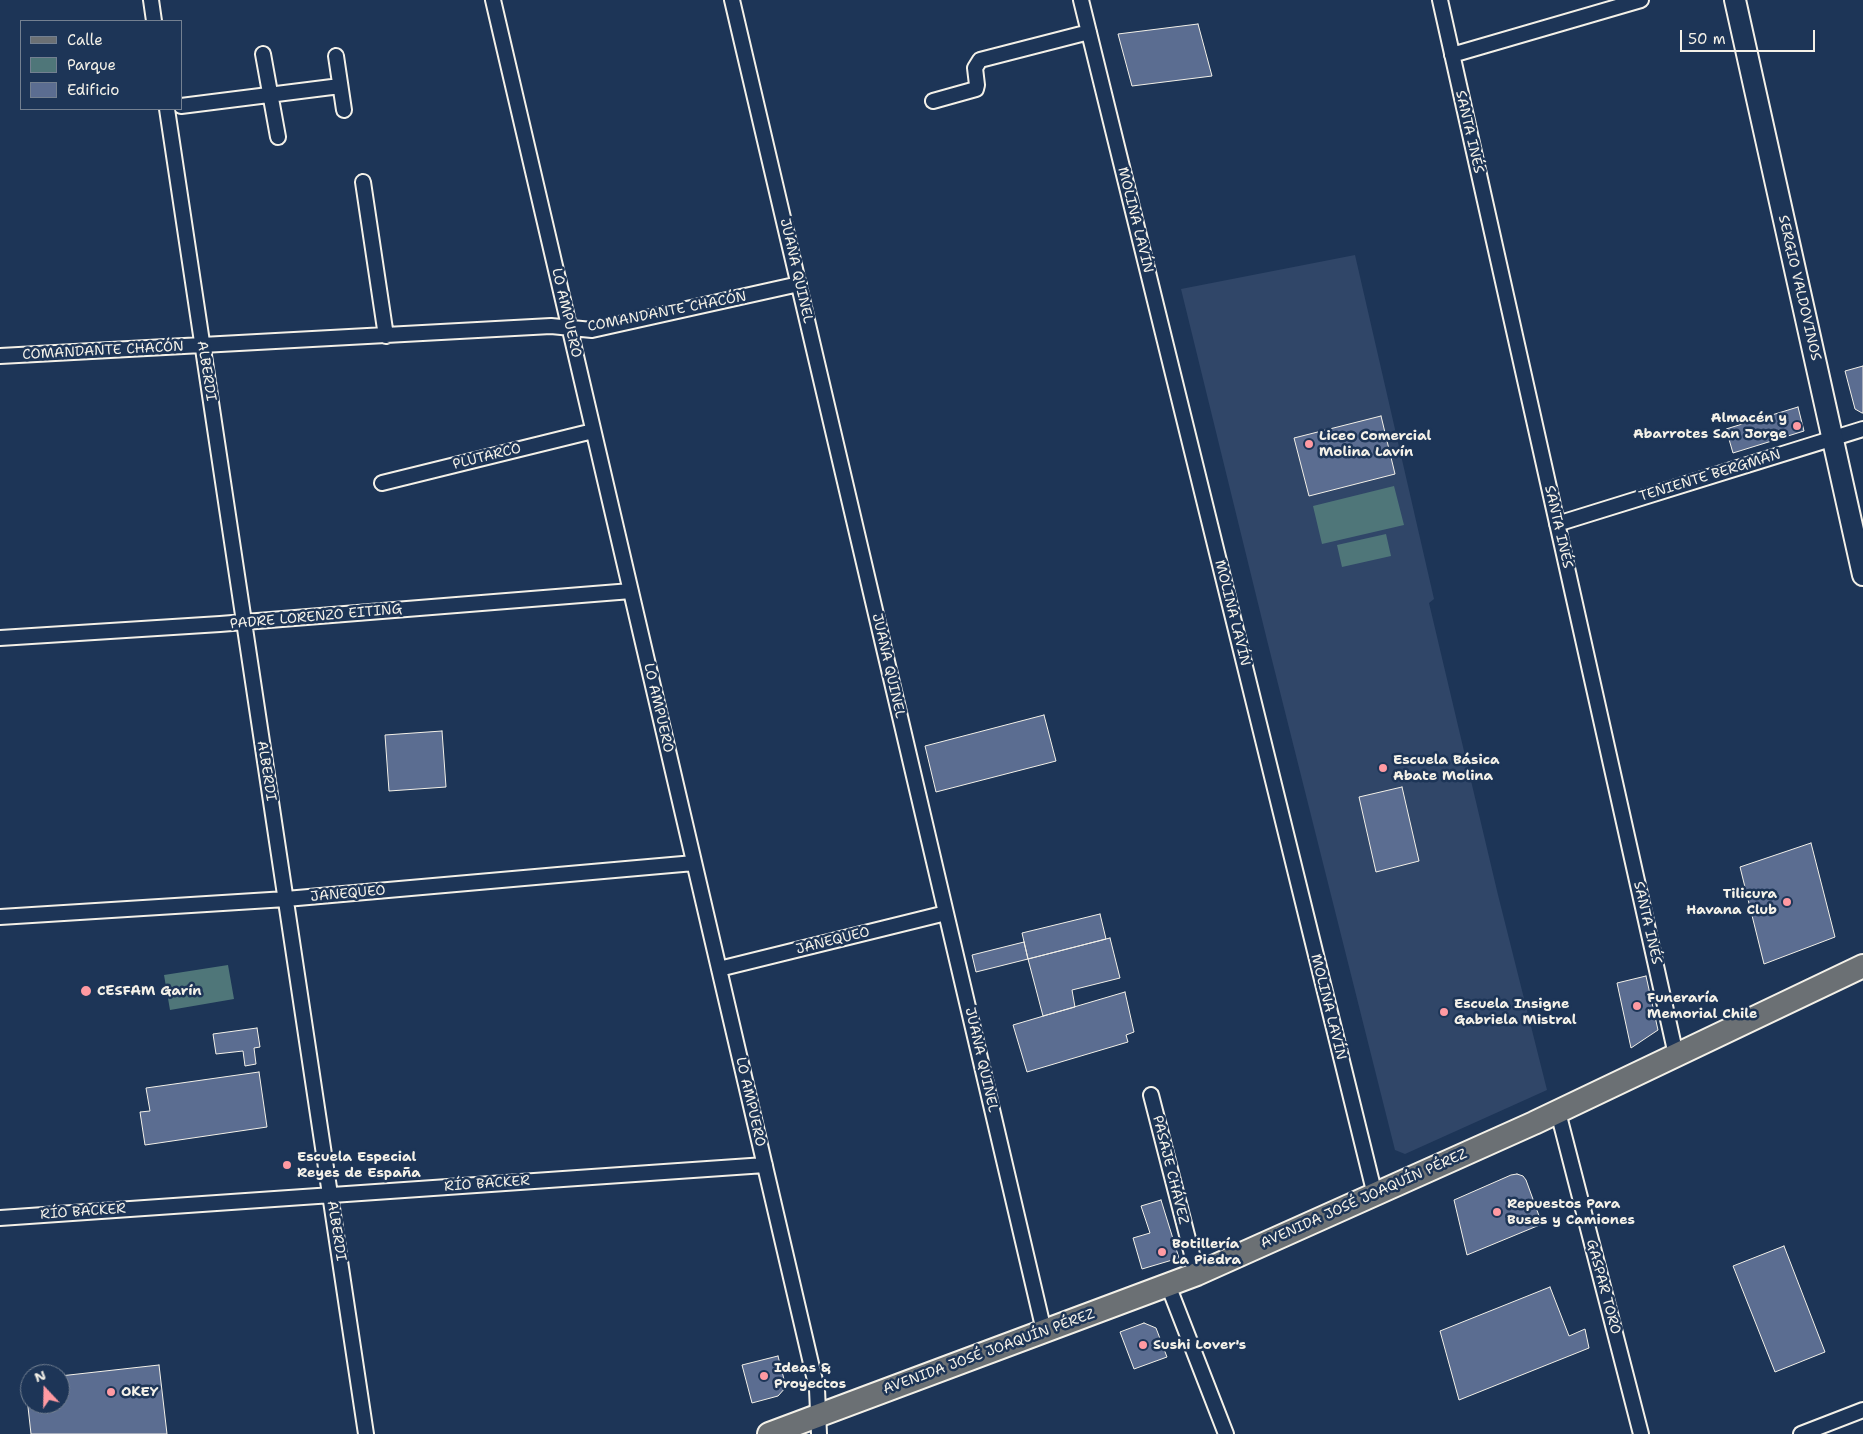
<!DOCTYPE html>
<meta charset="utf-8">
<style>
body{margin:0}
#map{position:relative;width:1863px;height:1434px;overflow:hidden;background:#1d3557;font-family:"Shantell Sans",sans-serif}
canvas{display:block}
.legend{position:absolute;left:20px;top:20px;width:162px;height:90px;box-sizing:border-box;background:#1d3557;border:1px solid #738091;margin:0;padding:6px 9px;list-style:none;font-size:15px;color:#f4f1e8}
.legend li{display:flex;align-items:center;gap:10px;height:25px}
.legend b{width:25px;border:1px solid #738091}
.north{position:absolute;left:20px;top:1364px;width:50px;height:50px;box-sizing:border-box;background:#1d3557;border:1px solid #738091;border-radius:50%;rotate:339deg;font-size:14px;font-weight:700;line-height:20px;text-align:center;color:#f4f1e8}
.north::after{content:'';display:block;margin:auto;width:18px;height:22px;background:#ff9aa2;clip-path:polygon(50% 0,100% 100%,50% 72%,0 100%)}
.scale{position:absolute;left:1680px;top:30px;width:135px;height:22px;box-sizing:border-box;border:2px solid #f4f1e8;border-top:0;padding-left:6px;font-size:15px;line-height:18px;white-space:nowrap;color:#f4f1e8;-webkit-text-stroke:4px #1d3557;paint-order:stroke}
</style>
<div id="map">
<canvas width="1863" height="1434"></canvas>
<ul class="legend">
<li><b style="height:6px;background:#6b7074"></b>Calle</li>
<li><b style="height:14px;background:#4f7679"></b>Parque</li>
<li><b style="height:14px;background:#5b6d91"></b>Edificio</li>
</ul>
<div class="north">N</div>
<div class="scale">50 m</div>
</div>
<script>
const ctx = document.querySelector('canvas').getContext('2d');
ctx.lineJoin = 'round';
function fillPath(path, color) { ctx.fillStyle = color; ctx.fill(path, 'evenodd'); }
const poly = rows => new Path2D(rows.map(r => 'M' + r).join(''));
function strokePath(path, color, width, dash) { ctx.strokeStyle = color; ctx.lineWidth = width; ctx.lineCap = dash ? 'butt' : 'round'; ctx.setLineDash(dash || []); ctx.stroke(path); }
function write(font, color, halo, rows, align = 'center') {
  ctx.font = font + ' "Shantell Sans",sans-serif'; ctx.lineWidth = 5; ctx.setLineDash([]); ctx.textBaseline = 'middle'; ctx.strokeStyle = halo; ctx.fillStyle = color; for (const [text, x, y, turn = 0] of rows) {
    ctx.save(); ctx.translate(x, y); ctx.rotate((+turn || 0) * Math.PI / 180); ctx.textAlign = isNaN(turn) ? turn : align; if (halo) ctx.strokeText(text, 0, 0); ctx.fillText(text, 0, 0); ctx.restore();
  }
}
fillPath(poly([
 [1355,255,1434,599,1429,603,1498,895,1547,1090,1405,1154,1395,1150,1267,640,1181,289]
]), '#304668');
fillPath(poly([
 [1394,486,1404,525,1322,544,1313,506],
 [1386,534,1391,556,1342,567,1337,545],
 [228,965,234,999,170,1010,164,975]
]), '#4f7679');
const building = poly([
 [1198,24,1212,76,1132,86,1118,34,1198,24],
 [1863,366,1863,413,1862,413,1855,409,1845,371,1863,366],
 [1798,407,1804,431,1733,453,1726,429,1798,407],
 [1381,416,1395,474,1309,496,1294,438,1381,416],
 [1044,715,1056,761,936,792,925,746,1044,715],
 [442,731,446,787,389,791,385,735,442,731],
 [1402,787,1419,861,1376,872,1359,797,1402,787],
 [1811,843,1835,937,1764,964,1740,867,1811,843],
 [1100,914,1106,939,1028,959,1022,933,1100,914],
 [1110,938,1120,978,1072,990,1075,1007,1043,1016,1028,959,1110,938],
 [1024,942,1028,959,976,972,972,955,1024,942],
 [1646,976,1658,1030,1631,1048,1617,983,1646,976],
 [1125,992,1134,1032,1126,1035,1128,1042,1027,1072,1013,1025,1125,992],
 [257,1028,260,1047,254,1048,256,1064,245,1066,243,1051,216,1054,213,1034,257,1028],
 [259,1072,267,1127,145,1145,140,1112,150,1111,146,1088,259,1072],
 [1517,1174,1523,1176,1526,1180,1542,1224,1467,1255,1454,1200,1511,1175,1517,1174],
 [1161,1200,1179,1258,1142,1269,1133,1238,1150,1233,1141,1206,1161,1200],
 [1784,1246,1825,1352,1775,1372,1733,1266,1784,1246],
 [1550,1287,1569,1336,1585,1329,1589,1348,1459,1400,1440,1331,1550,1287],
 [1144,1323,1156,1328,1167,1357,1134,1369,1120,1332,1144,1323],
 [778,1356,786,1387,778,1396,752,1403,742,1365,778,1356],
 [159,1365,167,1434,31,1434,25,1380,30,1379,30,1404,60,1404,60,1376,159,1365]
]);
fillPath(building, '#5b6d91');
strokePath(building, '#f4f1e8', 1);
const minor = poly([
 [151,0,154,21],
 [493,0,817,1389,819,1434],
 [732,0,1044,1331],
 [1081,0,1375,1195],
 [1440,0,1676,1055],
 [263,54,278,137],
 [1452,55,1641,0],
 [336,56,344,110],
 [933,101,976,89,977,85,975,68,980,60,1089,32],
 [181,106,340,86],
 [167,109,366,1434],
 [363,182,386,336],
 [0,356,551,326,592,330,799,284],
 [382,483,593,431],
 [1557,524,1863,429],
 [0,638,220,624,631,591],
 [0,917,286,899,694,863],
 [719,969,946,913],
 [1151,1095,1197,1274],
 [1558,1112,1641,1434],
 [0,1218,765,1165],
 [1168,1285,1226,1434],
 [1801,1434,1863,1410]
]);
const secondary = poly([
 [1735,0,1863,575]
]);
const primary = poly([
 [769,1434,1197,1274,1534,1123,1863,966]
]);
strokePath(minor, '#f4f1e8', 18);
strokePath(secondary, '#f4f1e8', 24);
strokePath(primary, '#f4f1e8', 26);
strokePath(minor, '#1d3557', 14);
strokePath(secondary, '#1d3557', 20);
strokePath(primary, '#6b7074', 22);
for (const [x, y, r, color] of [
 [1797,426,5,"#ff9aa2"],
 [1309,444,5,"#ff9aa2"],
 [1383,768,5,"#ff9aa2"],
 [1787,902,5,"#ff9aa2"],
 [86,991,6,"#ff9aa2"],
 [1637,1006,5,"#ff9aa2"],
 [1444,1012,5,"#ff9aa2"],
 [287,1165,5,"#ff9aa2"],
 [1497,1212,5,"#ff9aa2"],
 [1162,1252,5,"#ff9aa2"],
 [1143,1345,5,"#ff9aa2"],
 [764,1376,5,"#ff9aa2"],
 [111,1392,5,"#ff9aa2"]
]) { const dot = new Path2D(); dot.arc(x, y, r, 0, 2 * Math.PI); ctx.fillStyle = color; ctx.fill(dot); strokePath(dot, '#1d3557', 2); }
write('14px', '#f4f1e8', '#1d3557', [
 ["SANTA INÉS",1469,132,77],
 ["MOLINA LAVÍN",1135,220,76],
 ["JUANA QUINEL",796,271,77],
 ["SERGIO VALDOVINOS",1799,288,77],
 ["COMANDANTE CHACÓN",667,312,-11],
 ["LO AMPUERO",566,313,77],
 ["COMANDANTE CHACÓN",103,351,-3],
 ["ALBERDI",206,371,81],
 ["PLUTARCO",487,457,-14],
 ["TENIENTE BERGMAN",1710,476,-17],
 ["SANTA INÉS",1558,527,77],
 ["MOLINA LAVÍN",1232,613,76],
 ["PADRE LORENZO EITING",316,617,-5],
 ["JUANA QUINEL",888,666,77],
 ["LO AMPUERO",658,708,77],
 ["ALBERDI",266,771,81],
 ["JANEQUEO",348,894,-5],
 ["SANTA INÉS",1647,923,77],
 ["JANEQUEO",833,941,-14],
 ["MOLINA LAVÍN",1328,1007,76],
 ["JUANA QUINEL",981,1060,77],
 ["LO AMPUERO",750,1102,77],
 ["PASAJE CHÁVEZ",1170,1170,76],
 ["RÍO BACKER",487,1184,-4],
 ["AVENIDA JOSÉ JOAQUÍN PÉREZ",1364,1199,-24],
 ["RÍO BACKER",83,1212,-4],
 ["ALBERDI",336,1231,81],
 ["GASPAR TORO",1603,1287,75],
 ["AVENIDA JOSÉ JOAQUÍN PÉREZ",989,1352,-20]
]);
write('bold 14px', '#f4f1e8', '#1d3557', [
 ["Almacén y",1787,418,"right"],
 ["Abarrotes San Jorge",1787,434,"right"],
 ["Liceo Comercial",1319,436],
 ["Molina Lavín",1319,452],
 ["Escuela Básica",1393,760],
 ["Abate Molina",1393,776],
 ["Tilicura",1777,894,"right"],
 ["Havana Club",1777,910,"right"],
 ["CESFAM Garín",97,991],
 ["Funeraría",1647,998],
 ["Memorial Chile",1647,1014],
 ["Escuela Insigne",1454,1004],
 ["Gabriela Mistral",1454,1020],
 ["Escuela Especial",297,1157],
 ["Reyes de España",297,1173],
 ["Repuestos Para",1507,1204],
 ["Buses y Camiones",1507,1220],
 ["Botillería",1172,1244],
 ["La Piedra",1172,1260],
 ["Sushi Lover's",1153,1345],
 ["Ideas &",774,1368],
 ["Proyectos",774,1384],
 ["OKEY",121,1392]
], 'left');
</script>
